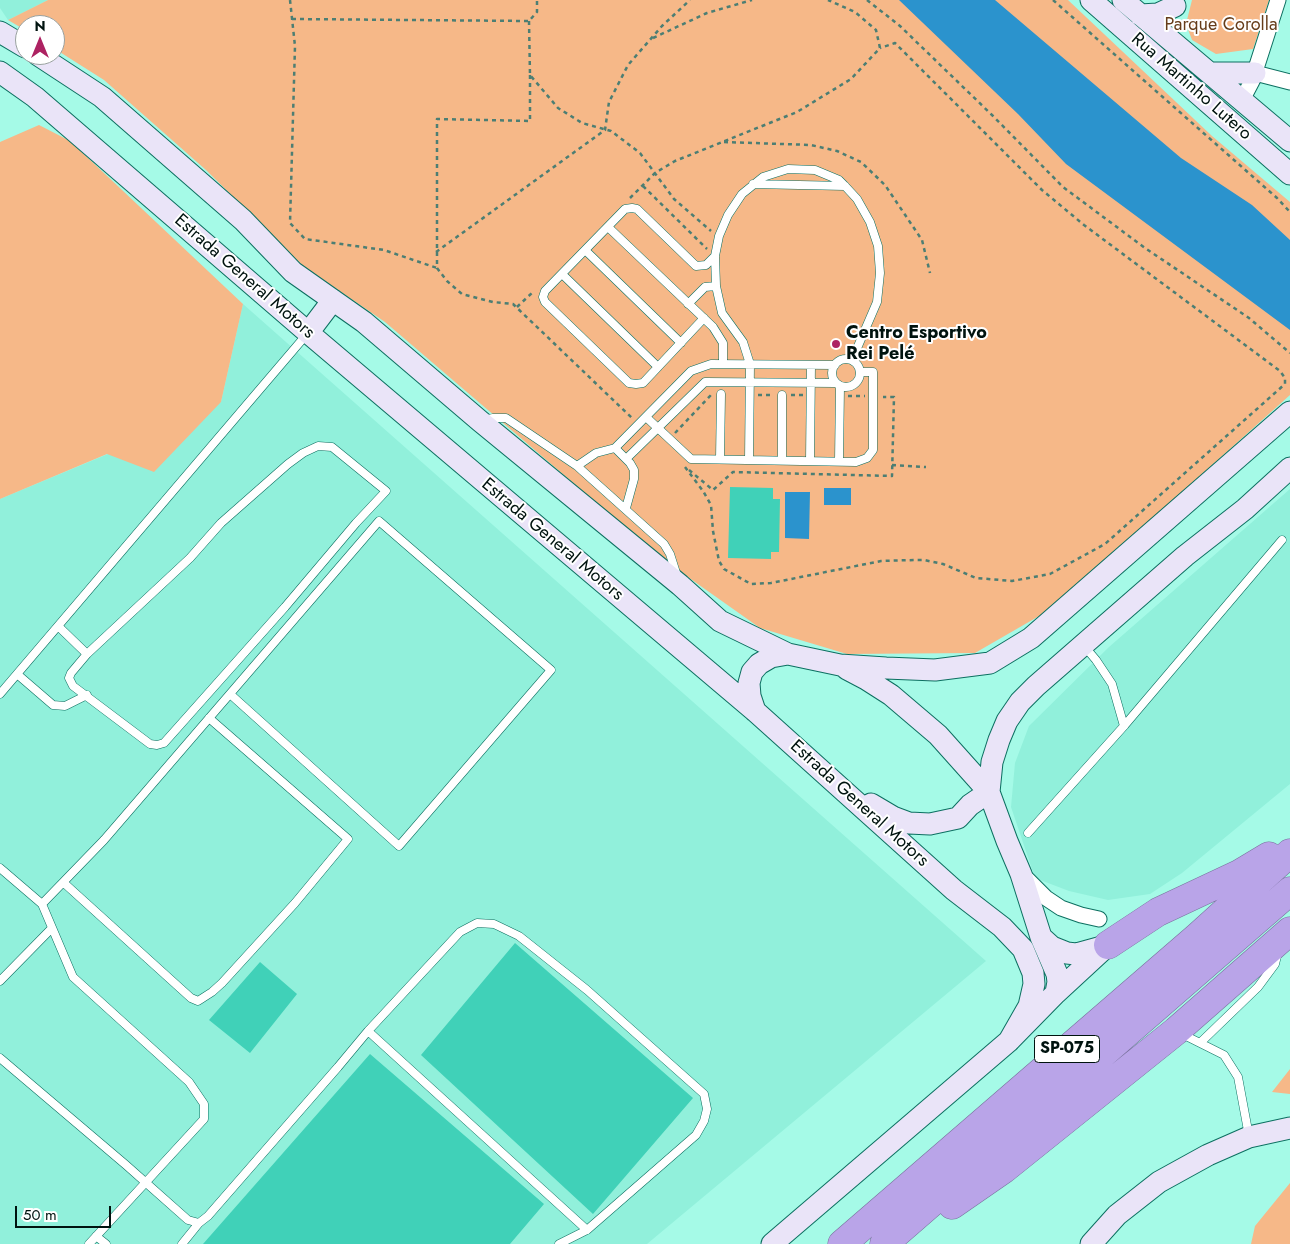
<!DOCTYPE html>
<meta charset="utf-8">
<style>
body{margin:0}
#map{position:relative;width:1290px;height:1244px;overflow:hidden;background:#a5fae7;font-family:Jost,sans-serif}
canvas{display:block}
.north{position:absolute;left:15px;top:15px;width:50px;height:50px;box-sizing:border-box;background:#fff;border:1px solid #99a19f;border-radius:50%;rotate:0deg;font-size:14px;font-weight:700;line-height:20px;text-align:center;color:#00130f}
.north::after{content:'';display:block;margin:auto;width:18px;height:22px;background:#ad2262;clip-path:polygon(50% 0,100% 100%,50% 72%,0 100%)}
.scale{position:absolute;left:15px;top:1206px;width:96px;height:22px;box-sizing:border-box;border:2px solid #00130f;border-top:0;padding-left:6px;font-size:15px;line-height:18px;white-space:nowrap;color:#00130f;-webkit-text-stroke:4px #fff;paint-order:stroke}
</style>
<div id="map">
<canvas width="1290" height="1244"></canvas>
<div class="north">N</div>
<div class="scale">50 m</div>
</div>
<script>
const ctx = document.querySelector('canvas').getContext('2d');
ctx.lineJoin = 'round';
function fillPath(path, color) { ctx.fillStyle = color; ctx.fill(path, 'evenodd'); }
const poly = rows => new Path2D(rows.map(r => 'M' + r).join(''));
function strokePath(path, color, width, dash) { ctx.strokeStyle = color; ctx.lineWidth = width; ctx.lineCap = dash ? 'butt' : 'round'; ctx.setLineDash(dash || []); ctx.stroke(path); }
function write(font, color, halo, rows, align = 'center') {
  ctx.font = font + ' Jost,sans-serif'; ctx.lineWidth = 4; ctx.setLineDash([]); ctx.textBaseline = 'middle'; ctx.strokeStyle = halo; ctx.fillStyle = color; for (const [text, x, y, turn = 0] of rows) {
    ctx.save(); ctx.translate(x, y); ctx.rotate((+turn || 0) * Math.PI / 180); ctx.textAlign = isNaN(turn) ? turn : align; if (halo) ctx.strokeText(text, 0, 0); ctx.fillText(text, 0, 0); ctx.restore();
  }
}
fillPath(poly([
 [0,0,48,0,8,20,0,8],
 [243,304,986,961,647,1244,0,1244,0,499,108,454,221,402],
 [1290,489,1290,784,1182,873,1150,894,1108,900,1069,891,1035,878,1011,807,1015,763,1029,726,1109,647]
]), '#91f0db');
fillPath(poly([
 [48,0,1068,0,1212,136,1290,202,1290,395,1053,608,975,653,847,654,760,628,661,558,385,322,303,266,206,170,104,80,55,49,55,25,25,25,25,30,8,20],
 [1192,0,1269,0,1253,49,1216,54,1192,40,1186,24],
 [39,125,70,141,243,304,221,402,154,472,107,454,0,499,0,142],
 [1290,1069,1290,1094,1272,1092],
 [1290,1183,1290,1244,1251,1244,1255,1226]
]), '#f6b888');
fillPath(poly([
 [899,0,995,0,1181,158,1252,205,1290,240,1290,330,1066,164,1018,114],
 [824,488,851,488,851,505,824,505],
 [785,492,810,492,809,539,785,538]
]), '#2b93cd');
fillPath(poly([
 [730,487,773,488,773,499,780,499,779,552,771,552,771,559,728,558],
 [515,943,693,1098,593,1214,421,1055],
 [260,962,297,994,250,1053,209,1020],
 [370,1054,544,1204,510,1244,203,1244]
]), '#40d1b8');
const service = poly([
 [753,184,845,186],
 [608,227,713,327,723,343,723,364],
 [585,250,681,343],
 [562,274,658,367],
 [688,304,705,287,716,286],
 [704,318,643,383,636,384,629,383,545,302,543,297,545,291,625,209,632,208,637,209,696,266,706,265,715,256],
 '832 373a14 14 0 1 1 28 0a14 14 0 1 1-28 0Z',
 [646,417,691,459,856,462,867,458,873,450,873,372,860,372],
 [485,420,493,418,506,418,577,466,664,544,670,554,677,576],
 [615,448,691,371,711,364,835,365],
 [626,459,705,382,836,383],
 [720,459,721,394],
 [749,460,750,364,743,342,722,313,716,286,715,256,719,236,728,215,742,194,763,177,788,169,815,170,839,180,845,186,857,199,870,222,878,246,880,273,877,302,852,360],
 [782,460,782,395],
 [810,461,811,365],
 [839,461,840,386],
 [577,466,596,453,615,448,630,463,634,470,634,479,626,508],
 [58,626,87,654,190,558,221,523,288,464,303,453,318,446,332,447,386,491,356,523,285,607,164,743,157,745,150,744,73,686,69,678,71,673,87,654],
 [1085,647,1096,660,1112,684,1124,726],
 [17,674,53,705,65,706,87,695],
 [0,694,307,334],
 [1028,833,1124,726,1282,540],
 [0,868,42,904,104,840,379,521,551,670,399,846,230,694],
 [64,883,191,998,198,1001,212,992,222,983,295,903,348,839,209,718],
 [42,904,73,977,189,1082,204,1104,204,1119,89,1244],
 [0,981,52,928],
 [368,1031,587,1230],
 [1182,1034,1224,1055,1238,1077,1249,1136],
 [1201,1042,1258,987,1275,964,1278,952],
 [0,1058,126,1165,188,1220,199,1223,208,1216,338,1067,368,1031,460,932,477,923,494,924,519,936,587,990,704,1094,707,1109,704,1121,696,1135,587,1230,559,1244],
 [96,1236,106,1244],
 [182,1244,199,1223]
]);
const minor = poly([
 [1255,73,1290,82],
 [1242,100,1252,81,1278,0],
 [1022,874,1046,898,1061,908,1081,915,1099,919]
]);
const secondary = poly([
 [1091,0,1290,174],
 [1123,0,1290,141],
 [1140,15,1158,14,1175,6],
 [0,32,25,47],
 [38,55,102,97,243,220,293,272,364,322,480,421,680,585,720,621,788,654,840,665,886,668,935,670,990,663,1031,638,1290,412],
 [0,72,35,97,312,336,755,711,954,890,1002,927,1023,949,1033,973,1034,984,1029,1006,1009,1041],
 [1211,73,1255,73],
 [308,333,333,300],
 [847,669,866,679,891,695,938,735,989,792,1007,841,1021,874,1041,937,1057,974,1058,982,1056,993],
 [755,711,750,696,749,683,752,672,759,664,771,657,788,654],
 [989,792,992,762,999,740,1007,721,1020,702,1036,686,1185,556,1245,509,1290,468],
 [871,804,893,817,909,823,930,824,958,818,970,805,989,792],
 [1041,937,1052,947,1067,953,1076,954,1105,946],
 [772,1244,1009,1041,1056,993,1108,945],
 [1091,1244,1117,1215,1159,1182,1208,1155,1249,1137,1290,1128]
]);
const motorway = poly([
 [1108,945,1158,912,1239,874,1269,856],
 [952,1205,1004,1169,1176,1031,1290,931],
 [842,1244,1197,937,1290,853],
 [884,1244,1290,891]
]);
strokePath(service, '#0c6f60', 9);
strokePath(minor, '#0c6f60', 17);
strokePath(secondary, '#0c6f60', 23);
strokePath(motorway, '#78719c', 29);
strokePath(poly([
 [290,0,295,46,290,223,305,239,384,250,437,268],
 [867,0,900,26,992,115,1063,187,1145,248,1249,318,1290,353],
 [1053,0,1277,198,1290,212],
 [292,19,529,21,537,12,537,0],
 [529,21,530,75,558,108,582,123,611,131,640,153,674,199,711,231],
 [653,38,707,13,752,0],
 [530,75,530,121,437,119,437,268,447,281,462,294,493,302,513,304,633,419],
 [724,142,811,145,837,151,861,162,885,185,922,240,930,273],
 [643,186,707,249],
 [630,198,655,173,675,161,797,112,851,79,880,48,876,30,855,12,828,0],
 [436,252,605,130,609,102,628,65,662,26,690,0],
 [517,307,534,291],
 [758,395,773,395],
 [791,395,803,395],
 [848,396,865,396],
 [675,433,711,395],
 [892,465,926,467],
 [685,467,703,491,711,505,713,531,719,561,724,569,751,584,771,583,881,561,914,560,924,560,943,564,976,578,1012,581,1050,574,1105,544,1285,384,1285,378,1280,371,1084,225,1042,190,895,43,880,48],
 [689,470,713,490,733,472,892,476,894,397,883,397]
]), '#4c7e73', 2.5, [4, 4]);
strokePath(service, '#fff', 8);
strokePath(minor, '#fff', 15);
strokePath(secondary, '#eae4f8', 21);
strokePath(motorway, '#b9a4e8', 28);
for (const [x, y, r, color] of [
 [836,344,5,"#ad2262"]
]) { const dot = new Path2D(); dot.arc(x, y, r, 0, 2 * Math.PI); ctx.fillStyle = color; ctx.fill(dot); strokePath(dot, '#fff', 2); }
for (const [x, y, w] of [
 [1067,1049,65]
]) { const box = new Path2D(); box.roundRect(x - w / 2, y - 13.5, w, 27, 4); ctx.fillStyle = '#fff'; ctx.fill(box); strokePath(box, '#00130f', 1); }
write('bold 16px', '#00130f', null, [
 ["SP-075",1067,1049]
]);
write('18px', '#663d1a', '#fff', [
 ["Parque Corolla",1221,26]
]);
write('18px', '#00130f', '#fff', [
 ["Rua Martinho Lutero",1191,87,41],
 ["Estrada General Motors",244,277,41],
 ["Estrada General Motors",552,540,40],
 ["Estrada General Motors",859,804,42]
]);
write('bold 18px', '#00130f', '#fff', [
 ["Centro Esportivo",846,334],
 ["Rei Pelé",846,355]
], 'left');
</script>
